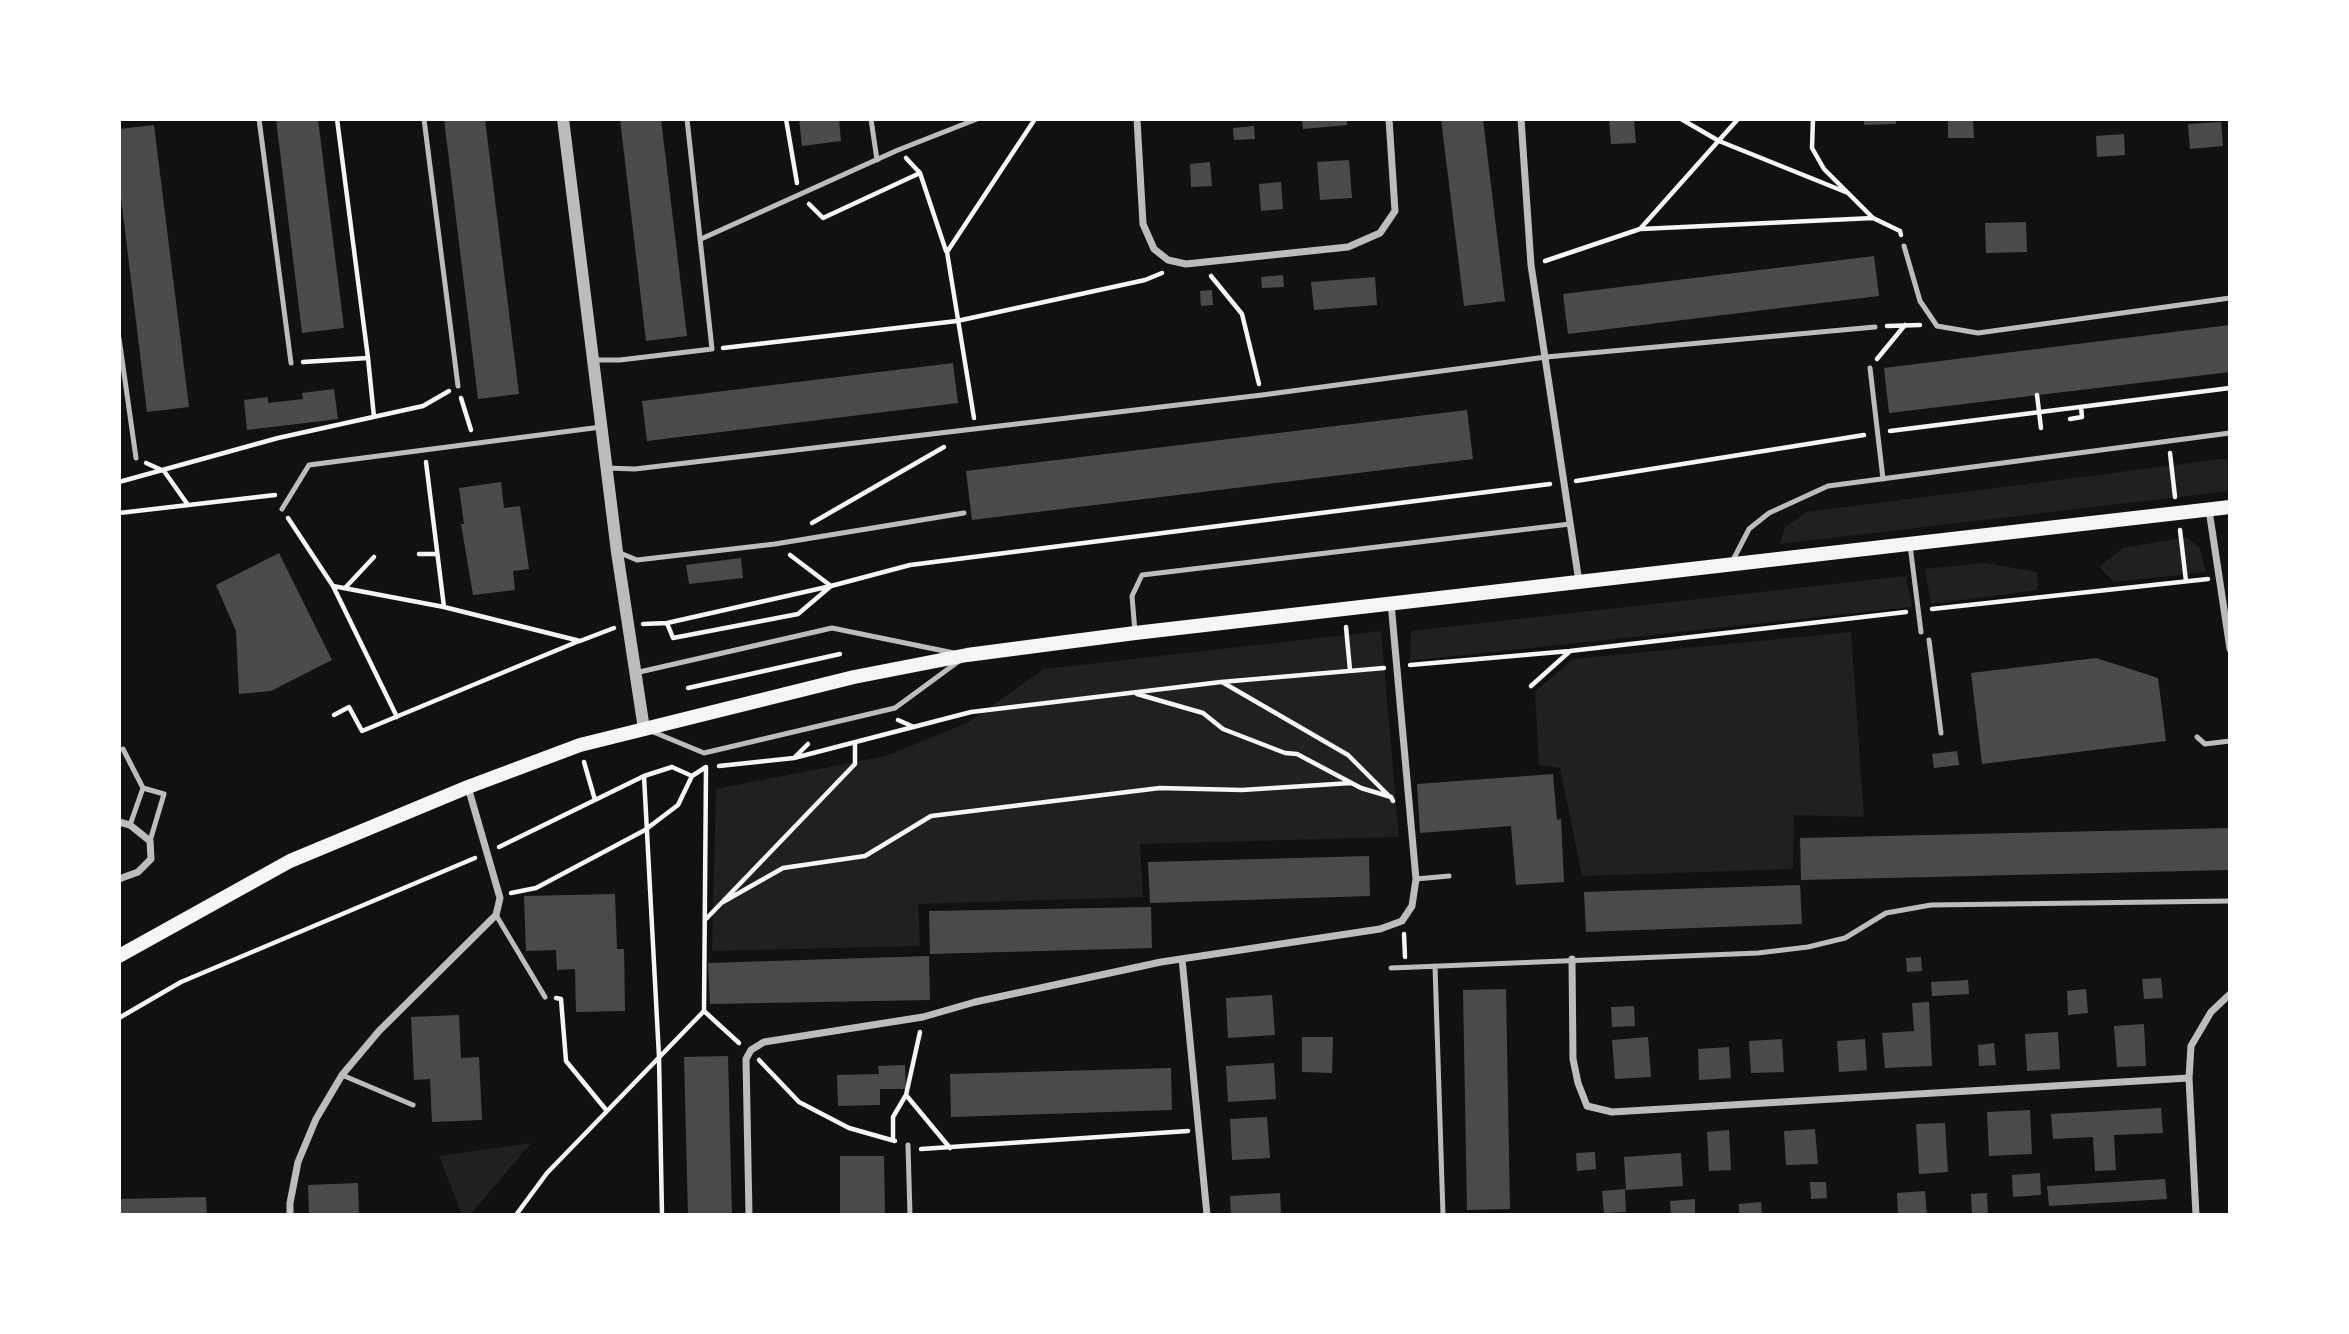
<!DOCTYPE html>
<style>
body{margin:0}
#map{position:relative;width:2349px;height:1334px;overflow:hidden;background:#111;font-family:"Golos Text",sans-serif}
canvas{display:block}
.frame{position:absolute;inset:0;border:121px solid #fff;pointer-events:none}
</style>
<div id="map">
<canvas width="2349" height="1334"></canvas>
<div class="frame"></div>
</div>
<script>
const ctx = document.querySelector('canvas').getContext('2d');
ctx.lineJoin = 'round';
function fillPath(path, color) { ctx.fillStyle = color; ctx.fill(path, 'evenodd'); }
const poly = rows => new Path2D(rows.map(r => 'M' + r).join(''));
function strokePath(path, color, width, dash) { ctx.strokeStyle = color; ctx.lineWidth = width; ctx.lineCap = dash ? 'butt' : 'round'; ctx.setLineDash(dash || []); ctx.stroke(path); }
fillPath(poly([
 [2230,458,2230,491,1780,544,1785,527,1807,512],
 [2186,537,2199,547,2206,572,2114,582,2099,567,2123,548],
 [1985,563,2037,572,2038,590,1931,604,1925,569],
 [1906,576,1912,607,1410,661,1411,631],
 [1381,631,1399,837,1140,844,1143,897,918,904,920,946,712,951,716,789,886,756,967,723,1044,669],
 [1851,632,1864,817,1794,815,1793,869,1582,876,1560,768,1539,765,1535,692,1573,659],
 [531,1143,470,1215,462,1215,439,1156]
]), '#202020');
fillPath(poly([
 [276,119,318,119,344,328,302,333],
 [444,119,485,119,519,394,478,399],
 [620,119,661,119,687,336,646,341],
 [799,119,839,119,841,141,802,146],
 [1302,119,1347,119,1347,125,1303,129],
 [1441,119,1483,119,1505,301,1464,306],
 [1609,119,1634,119,1636,143,1611,144],
 [1864,119,1896,119,1896,124,1864,125],
 [1948,119,1973,119,1974,138,1948,138],
 [2221,122,2223,146,2190,149,2188,124],
 [154,125,189,407,147,412,119,181,119,129],
 [1254,126,1255,139,1234,140,1233,128],
 [2124,134,2125,155,2097,157,2096,136],
 [1349,160,1352,198,1320,200,1317,162],
 [1210,162,1212,186,1191,187,1190,164],
 [1281,182,1283,209,1261,211,1259,184],
 [2026,222,2027,252,1986,253,1985,223],
 [1874,256,1879,296,1568,334,1563,294],
 [1283,275,1284,287,1262,288,1261,277],
 [1375,277,1377,305,1314,310,1311,282],
 [1212,290,1213,305,1201,306,1200,291],
 [2230,325,2230,372,1889,413,1884,368],
 [953,363,958,403,647,441,642,401],
 [334,389,338,419,247,430,244,400,268,397,268,403,303,399,302,393],
 [1467,410,1473,459,972,520,966,471],
 [501,482,504,508,520,506,529,569,513,571,515,590,473,595,461,524,464,524,459,488],
 [279,553,332,660,271,691,239,694,236,631,216,585],
 [741,558,743,578,689,584,686,565],
 [2096,658,2158,678,2166,741,1982,764,1971,673],
 [1957,751,1959,765,1934,768,1932,754],
 [1553,774,1557,820,1561,819,1564,882,1516,885,1511,826,1420,833,1417,784],
 [2230,828,2230,870,1801,880,1800,838],
 [1369,856,1370,896,1150,903,1148,862],
 [1800,885,1802,924,1586,932,1584,892],
 [615,894,617,949,624,949,625,1011,576,1012,575,969,557,970,556,950,526,951,524,896],
 [1151,907,1152,948,930,954,929,911],
 [929,956,930,1000,710,1004,708,963],
 [1921,957,1922,971,1907,972,1906,958],
 [2161,978,2163,998,2144,999,2142,979],
 [1968,980,1969,994,1932,996,1931,982],
 [1506,989,1510,1209,1467,1210,1463,990],
 [2086,989,2088,1013,2068,1015,2067,991],
 [1272,995,1275,1035,1228,1038,1226,998],
 [1929,1002,1932,1066,1885,1068,1882,1033,1914,1031,1912,1003],
 [1634,1006,1635,1026,1612,1027,1611,1007],
 [459,1015,461,1058,479,1057,482,1120,432,1122,430,1079,414,1080,411,1017],
 [2144,1024,2146,1066,2117,1067,2114,1026],
 [2058,1032,2060,1069,2027,1071,2025,1034],
 [1302,1037,1333,1037,1332,1073,1302,1072],
 [1648,1037,1651,1077,1615,1079,1612,1040],
 [1782,1039,1784,1072,1751,1073,1749,1041],
 [1865,1039,1867,1070,1839,1072,1837,1041],
 [1994,1043,1996,1065,1979,1066,1978,1045],
 [1729,1047,1731,1078,1699,1080,1698,1049],
 [728,1056,732,1215,688,1215,684,1057],
 [1274,1063,1276,1099,1228,1102,1226,1066],
 [905,1065,906,1089,880,1089,880,1105,838,1106,837,1075,879,1074,878,1066],
 [1171,1068,1172,1110,951,1117,950,1074],
 [2161,1108,2163,1133,2114,1135,2116,1170,2095,1171,2093,1137,2053,1139,2051,1114],
 [2030,1110,2032,1154,1989,1156,1987,1112],
 [1267,1117,1270,1158,1232,1160,1230,1119],
 [1945,1123,1948,1172,1919,1174,1916,1124],
 [1815,1129,1818,1164,1786,1165,1784,1131],
 [1729,1130,1731,1170,1709,1171,1707,1132],
 [1595,1152,1596,1169,1577,1171,1576,1153],
 [1681,1153,1683,1186,1626,1190,1624,1157],
 [840,1156,884,1156,885,1215,840,1215],
 [2040,1173,2041,1195,2013,1197,2012,1175],
 [2165,1179,2167,1199,2049,1206,2047,1186],
 [1810,1182,1826,1182,1827,1198,1811,1199],
 [358,1183,359,1215,309,1215,308,1185],
 [1625,1189,1626,1212,1604,1213,1602,1191],
 [1925,1191,1927,1215,1898,1215,1897,1193],
 [1280,1193,1281,1215,1231,1215,1230,1196],
 [1987,1193,1988,1215,1972,1215,1971,1194],
 [206,1197,207,1215,119,1215,119,1199],
 [1695,1199,1695,1215,1671,1215,1670,1201],
 [1761,1202,1762,1215,1739,1215,1739,1204]
]), '#4a4a4a');
strokePath(poly([
 [337,119,368,358],
 [786,119,797,183],
 [1681,119,1719,141,1848,193],
 [1813,119,1812,148,1824,169,1873,218,1900,231,1901,235],
 [906,158,920,173],
 [809,204,823,218,920,173,946,251],
 [1641,229,1873,218],
 [1545,261,1640,229,1738,119],
 [1211,276,1242,314,1259,384],
 [1887,326,1920,325],
 [723,348,957,321,1145,280,1162,273],
 [1877,359,1905,325],
 [303,362,368,358,374,417],
 [2037,395,2041,428],
 [461,398,471,430],
 [974,418,947,252,1035,119],
 [2070,419,2082,417,2081,407],
 [1890,431,2230,388],
 [2170,453,2175,497],
 [426,462,444,607],
 [146,463,164,471,188,505],
 [1576,481,1864,435],
 [119,482,278,438,423,406,449,391],
 [119,513,275,495],
 [288,518,333,586,397,717],
 [812,523,944,447],
 [2180,530,2186,581],
 [419,554,436,554],
 [333,586,444,607,580,641,614,628],
 [345,588,374,557],
 [1932,609,2208,579],
 [667,623,673,638,798,614,831,586,790,555],
 [643,624,667,623,831,586,910,565,1550,484],
 [1346,627,1350,670],
 [1410,665,1570,651,1906,612],
 [1222,682,1348,755,1390,797],
 [1531,686,1569,652],
 [688,688,840,654],
 [1137,694,1203,713,1223,729,1285,753,1297,754,1361,788,1391,797,1393,801],
 [334,715,349,707,362,731,579,641],
 [898,720,914,727],
 [795,757,808,744],
 [584,762,595,800],
 [719,766,794,758,971,712,1221,682,1384,668],
 [644,776,659,1057,662,1215],
 [499,847,644,776,672,767,692,776,706,767],
 [511,893,536,888,645,830,678,805,692,776],
 [723,902,783,868,865,856,931,816,1160,788,1242,790,1351,783],
 [706,919,855,764,855,742],
 [1404,934,1405,957],
 [556,998,561,999,566,1061,607,1111],
 [704,1011,739,1043],
 [119,1018,181,982,475,858],
 [759,1060,799,1102,849,1128,895,1141],
 [906,1095,950,1148],
 [893,1140,893,1117,906,1095,920,1032],
 [921,1149,1188,1131],
 [516,1215,547,1173,704,1011,706,768]
]), '#f5f5f5', 4.5);
strokePath(poly([
 [259,119,291,363],
 [424,119,458,386],
 [871,119,877,160],
 [701,239,898,150,977,119],
 [1904,246,1920,301,1937,326,1978,333,2230,298],
 [119,338,136,458],
 [594,360,620,360,712,349,687,119],
 [1870,368,1883,479],
 [606,468,635,469,1262,395,1546,357,1875,327],
 [282,509,309,465,601,427],
 [1910,545,1921,632],
 [620,553,637,560,775,544,964,513],
 [1732,562,1749,529,1769,513,1828,486,2230,433],
 [1135,632,1132,596,1142,575,1570,524],
 [1929,640,1941,733],
 [635,673,832,628,954,653],
 [651,731,704,753,895,708,959,661],
 [2197,737,2205,744,2230,741],
 [123,749,143,788,164,794,150,841],
 [130,825,143,788],
 [1416,879,1449,876],
 [496,915,545,997],
 [1435,966,1443,1215],
 [1391,968,1758,953,1808,947,1845,938,1886,913,1931,905,2230,901],
 [342,1075,413,1105],
 [908,1145,910,1215]
]), '#bcbcbc', 5);
strokePath(poly([
 [1137,119,1143,224,1154,249,1168,260,1186,264,1348,247,1380,233,1395,211,1389,119],
 [1521,119,1531,265,1579,582],
 [2209,510,2230,649],
 [119,822,130,825,150,841,151,859,138,872,119,879],
 [1182,959,1207,1215],
 [1572,959,1573,1059,1578,1083,1587,1106,1612,1112,2189,1078],
 [290,1215,290,1203,298,1162,316,1119,342,1075,379,1031,496,915,500,898,468,787],
 [749,1215,746,1059,751,1050,764,1042,923,1017,975,1002,1161,962,1380,929,1402,921,1412,906,1416,879,1391,603],
 [2196,1215,2189,1078,2191,1046,2211,1012,2230,994]
]), '#bcbcbc', 7);
strokePath(poly([
 [563,119,617,552,644,729]
]), '#bcbcbc', 12);
strokePath(poly([
 [119,956,290,861,468,787,580,745,854,677,967,655,1135,633,2230,507]
]), '#f5f5f5', 14);
</script>
